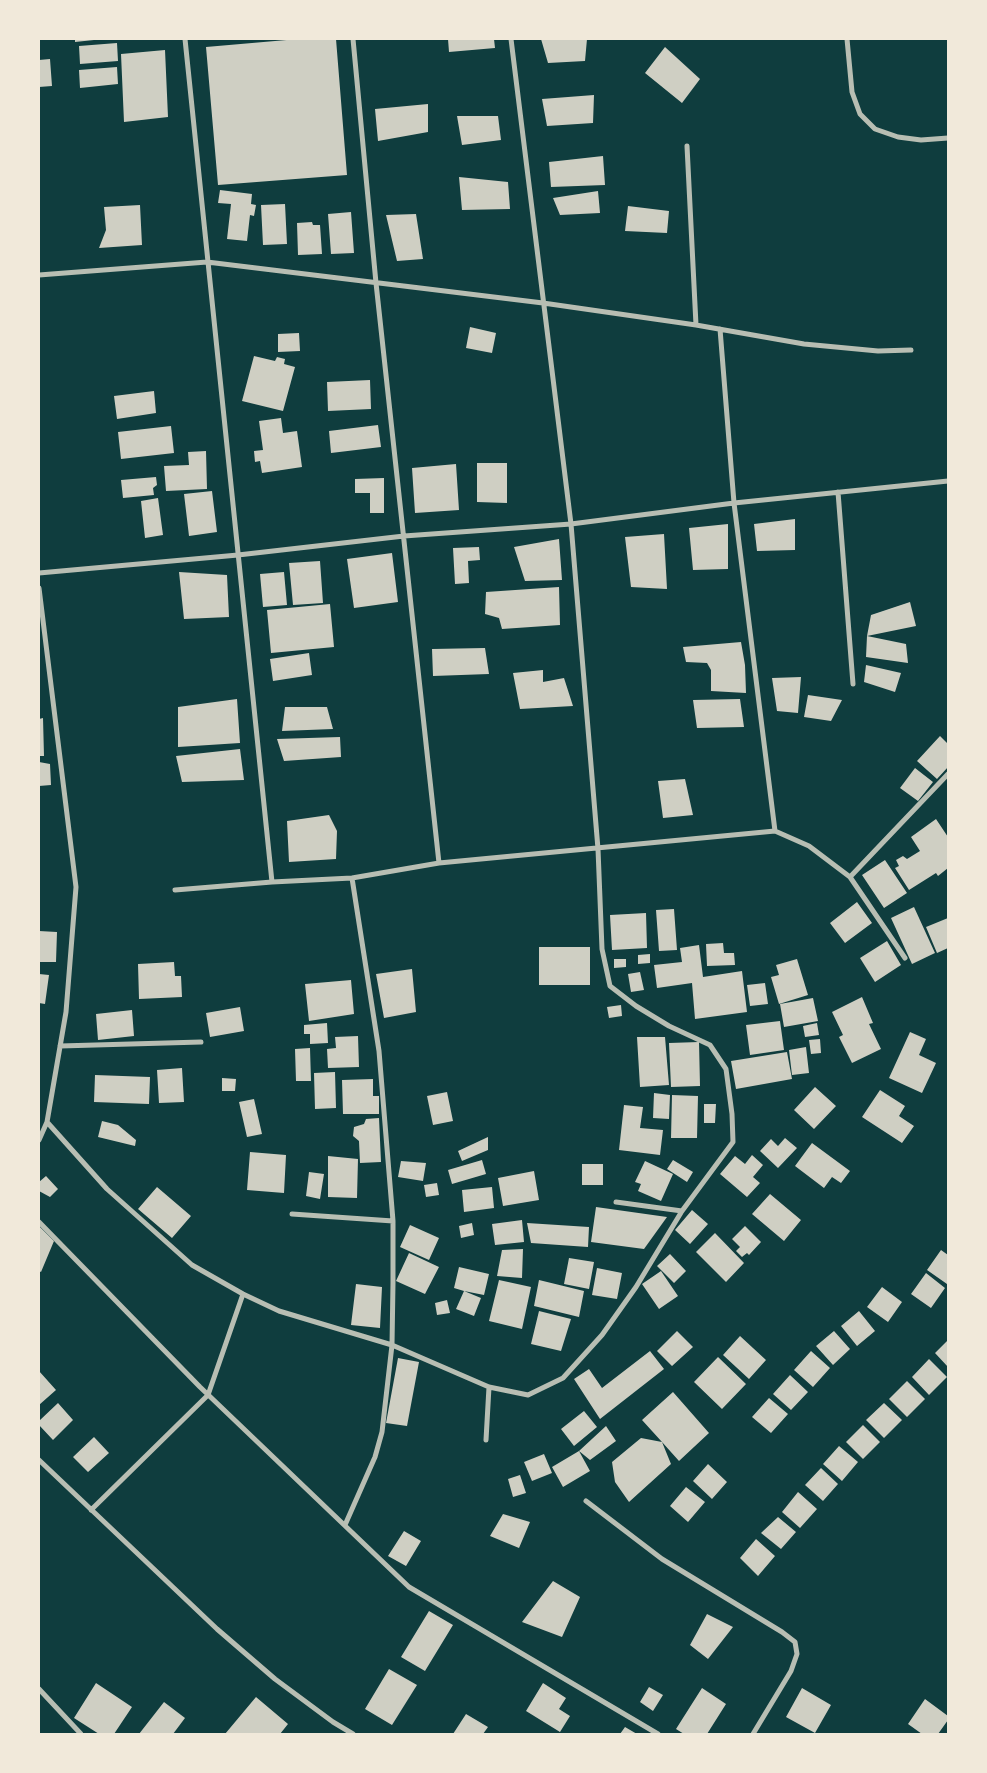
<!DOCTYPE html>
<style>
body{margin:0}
#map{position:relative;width:987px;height:1773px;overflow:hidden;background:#0f3d3e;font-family:Jost,sans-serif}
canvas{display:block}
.frame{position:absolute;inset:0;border:40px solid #f1e9da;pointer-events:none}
</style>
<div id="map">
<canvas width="987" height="1773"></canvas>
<div class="frame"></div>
</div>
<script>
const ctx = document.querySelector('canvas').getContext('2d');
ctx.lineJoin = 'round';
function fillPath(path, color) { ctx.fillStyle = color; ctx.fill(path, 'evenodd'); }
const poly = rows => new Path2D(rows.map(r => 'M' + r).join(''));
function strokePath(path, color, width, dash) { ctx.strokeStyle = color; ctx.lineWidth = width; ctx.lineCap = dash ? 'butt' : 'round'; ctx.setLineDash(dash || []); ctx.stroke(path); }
fillPath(poly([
 [75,39,94,39,94,40,75,42],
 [298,39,336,39,347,175,218,185,206,47],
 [448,39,494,39,495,48,449,52],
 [541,39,587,39,585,61,548,63],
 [117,43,118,61,80,64,79,46],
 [665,47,700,79,682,103,645,73],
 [165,50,168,117,124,122,121,54],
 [50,59,52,86,39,87,39,60],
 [117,67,118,84,80,88,79,70],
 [594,95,593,123,547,126,542,99],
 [428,104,428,132,378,141,375,109],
 [457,116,498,116,501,140,462,145],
 [603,156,605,185,551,187,549,162],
 [459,177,508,182,510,209,462,210],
 [220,190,252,194,251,204,256,205,254,216,250,215,247,241,227,239,231,204,218,203],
 [598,191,600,213,560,215,553,198],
 [285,204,287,244,263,245,261,205],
 [140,205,142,245,99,248,106,230,104,207],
 [628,206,669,211,667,233,625,231],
 [351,212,354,253,331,254,328,214],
 [416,214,423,259,397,261,386,215],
 [312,222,313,225,320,225,322,254,298,255,297,223],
 [470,327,496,333,492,353,466,348],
 [299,333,300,351,278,352,278,334],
 [254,356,275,361,277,357,285,359,284,364,295,367,283,411,242,401],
 [370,380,371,409,328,411,327,382],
 [154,391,156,413,117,419,114,396],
 [281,418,283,433,297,431,302,467,262,473,260,461,255,462,254,451,263,450,259,421],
 [378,425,381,447,331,453,329,431],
 [171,426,174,453,121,459,118,432],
 [206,451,207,489,166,491,164,466,189,465,188,452],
 [477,463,507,463,507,503,477,502],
 [456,464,459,510,415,513,412,468],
 [156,477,157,485,153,488,154,495,123,498,121,480],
 [384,478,384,513,370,513,370,493,355,493,355,479],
 [212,491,217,532,189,536,184,494],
 [158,498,163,535,145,538,141,501],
 [795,519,795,550,757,551,754,524],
 [728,524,728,569,693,570,689,528],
 [664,534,667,589,631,587,625,537],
 [559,539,562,580,525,581,514,547],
 [479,547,480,560,468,561,469,583,455,584,453,548],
 [392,553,398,602,354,608,347,559],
 [320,561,323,603,293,605,289,563],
 [179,572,227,575,229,617,184,619],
 [284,572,287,605,263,607,260,574],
 [559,587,560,625,502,629,499,618,485,614,486,592],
 [910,602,916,626,867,636,906,644,908,663,866,657,867,636,871,615],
 [330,604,334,647,271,653,267,610],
 [741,642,745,665,746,693,711,691,711,670,707,663,686,662,683,647],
 [485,648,489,674,433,676,432,649],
 [309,653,312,675,273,681,270,659],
 [866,665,901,673,895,692,864,682],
 [543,670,543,682,564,678,573,706,520,709,513,673],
 [801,677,798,713,777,711,772,678],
 [808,695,842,700,831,721,804,717],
 [237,699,240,743,178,747,178,707],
 [740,699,744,727,697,728,693,700],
 [285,707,327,707,333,729,282,731],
 [43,718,44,756,39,756,39,719],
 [940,736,948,744,948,767,937,779,917,761],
 [340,737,341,757,284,761,277,739],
 [240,749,244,780,182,782,176,756],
 [39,762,50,764,51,785,39,786],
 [915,768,933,782,918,801,900,788],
 [685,779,693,815,663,818,658,781],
 [329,815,337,831,336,859,289,862,287,821],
 [936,819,948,837,948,854,947,855,948,857,948,868,938,876,936,873,909,890,895,868,899,866,896,860,903,856,907,859,920,851,911,837],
 [885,860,907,893,884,908,862,875],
 [857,902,872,923,845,943,830,923],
 [914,907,935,953,912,964,891,918],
 [674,909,677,950,659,951,656,910],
 [646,913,647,948,612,950,610,915],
 [948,918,948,948,937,953,926,927],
 [39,931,57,932,56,962,39,962],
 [887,941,901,965,875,982,860,958],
 [723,943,724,953,734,953,735,965,707,966,706,944],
 [699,945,703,977,742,971,747,1012,695,1019,692,983,657,988,654,965,682,962,680,948],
 [539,947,590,947,590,985,539,985],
 [650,954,650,963,638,964,638,955],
 [614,959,626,959,626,967,614,968],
 [797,959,808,995,779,1004,771,977,779,975,776,965],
 [174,962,175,976,181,976,182,997,139,999,138,964],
 [412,969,416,1012,384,1018,376,974],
 [640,972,644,990,631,992,628,974],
 [39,974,49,975,45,1004,39,1003],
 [351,980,354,1014,309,1021,305,984],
 [765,983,768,1004,750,1006,747,985],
 [862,997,873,1023,869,1024,881,1049,852,1063,839,1037,843,1035,832,1012],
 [813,998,818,1021,784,1027,780,1004],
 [621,1005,622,1016,609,1018,607,1007],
 [240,1007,244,1031,210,1037,206,1013],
 [132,1010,134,1036,98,1040,96,1014],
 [780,1021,784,1050,750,1055,746,1025],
 [327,1023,328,1043,310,1044,310,1034,304,1034,304,1025],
 [817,1023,819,1035,805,1037,803,1026],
 [910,1032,926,1039,919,1055,936,1063,922,1093,889,1078],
 [358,1036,359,1067,328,1068,327,1049,336,1048,335,1037],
 [637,1037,665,1037,669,1085,640,1087],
 [820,1039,821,1053,811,1054,809,1040],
 [699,1042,700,1086,671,1087,669,1043],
 [806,1047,809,1073,792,1075,789,1050],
 [310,1048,311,1081,296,1081,295,1049],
 [787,1052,792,1079,736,1089,731,1061],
 [182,1068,184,1102,159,1103,157,1070],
 [335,1072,336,1108,315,1109,314,1073],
 [95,1075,150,1077,149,1104,94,1102],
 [222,1078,236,1079,235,1091,222,1091],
 [373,1079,373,1096,379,1096,379,1114,343,1114,342,1080],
 [815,1087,836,1106,814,1129,794,1110],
 [880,1090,905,1106,899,1116,914,1126,902,1143,862,1117],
 [447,1092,453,1121,433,1125,427,1096],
 [654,1093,670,1095,669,1119,653,1118],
 [672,1095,698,1096,697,1138,671,1138],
 [254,1099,262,1134,247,1137,239,1102],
 [704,1104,716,1104,715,1123,704,1123],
 [624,1105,643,1107,640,1128,663,1130,660,1155,619,1150],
 [379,1118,381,1162,360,1163,359,1141,353,1136,354,1127,364,1124,366,1119],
 [102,1121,118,1125,136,1140,135,1146,98,1137],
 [488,1137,488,1150,462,1161,458,1151],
 [785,1138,797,1148,778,1168,760,1151,771,1139,778,1146],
 [812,1143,850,1171,841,1183,832,1177,824,1188,795,1166],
 [250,1152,286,1155,284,1193,247,1190],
 [752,1155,763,1165,753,1177,760,1183,747,1197,720,1174,735,1156,745,1164],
 [328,1156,358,1159,357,1198,328,1197],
 [482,1160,486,1174,452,1184,448,1170],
 [673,1160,693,1172,687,1182,667,1169],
 [401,1161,426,1163,423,1181,398,1177],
 [645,1161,673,1174,661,1201,638,1191,641,1184,635,1182],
 [582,1164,603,1164,603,1185,582,1185],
 [534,1171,539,1200,503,1206,498,1178],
 [309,1172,324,1174,320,1199,306,1196],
 [46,1176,58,1189,50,1197,39,1191,39,1182],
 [437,1183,439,1195,426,1197,424,1185],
 [157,1187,191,1216,172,1238,138,1209],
 [492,1187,494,1208,464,1212,462,1190],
 [770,1194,801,1220,784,1241,752,1214],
 [596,1207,667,1217,644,1249,591,1242],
 [692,1210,708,1224,690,1244,675,1230],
 [522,1220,524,1242,495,1245,492,1224],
 [472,1223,474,1235,461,1238,459,1226],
 [527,1223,589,1227,588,1247,531,1243],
 [410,1225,439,1238,429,1260,400,1247],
 [39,1226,54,1241,41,1272,39,1271],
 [745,1226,761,1242,749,1255,747,1253,742,1257,736,1251,740,1247,732,1239],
 [715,1233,744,1263,726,1282,696,1252],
 [523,1249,522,1278,497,1276,502,1250],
 [941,1250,948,1255,947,1284,927,1270],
 [409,1253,439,1267,425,1294,396,1281],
 [670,1254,686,1271,674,1283,657,1266],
 [569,1258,594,1262,589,1289,564,1284],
 [459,1267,489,1274,484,1295,464,1291,481,1298,474,1316,456,1309,464,1291,454,1288],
 [597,1268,622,1273,617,1299,592,1295],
 [661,1271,678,1296,659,1309,642,1284],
 [926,1273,945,1288,931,1308,911,1294],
 [499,1280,531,1287,522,1329,489,1321],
 [539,1280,584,1291,579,1317,534,1306],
 [356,1284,382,1287,380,1328,351,1325],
 [882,1287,902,1302,888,1322,867,1307],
 [447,1300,450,1313,437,1315,435,1303],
 [539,1311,571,1319,561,1351,531,1344],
 [859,1311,875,1331,857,1346,841,1326],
 [677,1331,693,1347,672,1366,657,1351],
 [834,1331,850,1349,833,1365,816,1346],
 [740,1336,766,1360,749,1379,723,1355],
 [948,1340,948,1367,935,1353],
 [650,1351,664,1369,600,1419,574,1379,589,1369,602,1388],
 [811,1351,830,1368,813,1387,794,1370],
 [718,1357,746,1384,722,1409,694,1382],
 [398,1358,419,1362,407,1426,386,1423],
 [929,1359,947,1377,929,1395,912,1377],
 [39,1371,56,1390,39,1405],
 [790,1375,808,1392,791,1410,773,1394],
 [907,1381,925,1399,907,1417,889,1399],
 [673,1392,709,1433,679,1461,662,1442,671,1464,629,1502,615,1482,612,1462,641,1438,662,1442,642,1420],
 [769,1398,788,1414,771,1433,752,1417],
 [58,1403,73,1420,53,1440,39,1425,39,1421],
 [884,1403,902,1420,884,1438,866,1420],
 [584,1411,597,1427,574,1446,561,1429],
 [863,1425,880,1442,863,1459,846,1442],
 [606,1426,616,1441,590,1460,579,1451],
 [94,1437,109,1453,88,1472,73,1457],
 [839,1446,858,1462,842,1481,823,1464],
 [579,1451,590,1471,563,1487,552,1467],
 [544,1454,552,1473,532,1481,524,1462],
 [708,1464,727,1482,712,1499,693,1481],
 [821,1468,838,1484,823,1501,805,1485],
 [520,1475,526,1493,513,1497,508,1479],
 [686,1487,705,1502,688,1522,670,1506],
 [798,1492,817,1509,800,1528,782,1512],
 [503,1514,530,1522,519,1548,490,1536],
 [778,1517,796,1532,781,1549,761,1533],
 [404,1531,421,1541,406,1566,388,1556],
 [756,1539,775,1556,758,1576,740,1558],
 [553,1581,580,1597,562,1637,522,1622],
 [429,1611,453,1625,425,1671,401,1657],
 [707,1614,733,1627,708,1659,690,1645],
 [389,1669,417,1685,392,1725,365,1709],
 [96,1683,132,1707,114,1734,99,1734,74,1718],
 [543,1683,566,1698,559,1709,570,1716,560,1732,526,1711],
 [649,1687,663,1695,653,1711,640,1702],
 [702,1688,726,1704,707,1734,684,1734,676,1729],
 [802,1688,831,1705,815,1733,786,1717],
 [256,1697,288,1724,280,1734,225,1734],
 [925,1699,948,1716,948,1720,938,1734,922,1734,908,1724],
 [164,1702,185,1718,173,1734,139,1734],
 [466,1714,488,1727,483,1734,453,1734],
 [625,1727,637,1734,620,1734]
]), '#cfcfc3');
strokePath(poly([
 [185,39,272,882],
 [353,39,376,283,439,863],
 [847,39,852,92,860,114,875,129,898,137,921,140,948,138],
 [687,146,696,325],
 [39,275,207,262,543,303,696,325,804,344,878,351,911,350],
 [720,329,734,503,775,831],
 [838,492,853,684],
 [39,573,238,555,404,536,571,524,734,503,948,481],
 [39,588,76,887,66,1012,47,1122,39,1140],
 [850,877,948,774],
 [175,890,272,882,352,878,439,863,775,831,809,846,850,877,905,958],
 [60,1046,201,1042],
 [47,1122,107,1189,192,1265,243,1294,279,1311,392,1345,489,1387,528,1395,563,1378,602,1335,636,1287,682,1211,733,1142,732,1114,726,1069,710,1045,669,1026,636,1006,610,986,602,949,598,849,571,524,511,39],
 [616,1202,682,1211],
 [292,1214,393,1221],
 [39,1222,200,1387,409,1587,658,1734],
 [486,1440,489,1387],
 [39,1460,217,1629,275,1679,333,1722,353,1734],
 [586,1501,662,1559,782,1632,795,1642,797,1654,791,1671,753,1734],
 [91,1510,208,1395,243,1294],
 [345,1525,375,1457,382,1432,392,1345,393,1283,393,1221,379,1051,352,878],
 [39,1689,81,1734]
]), '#b8beb3', 5);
</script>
